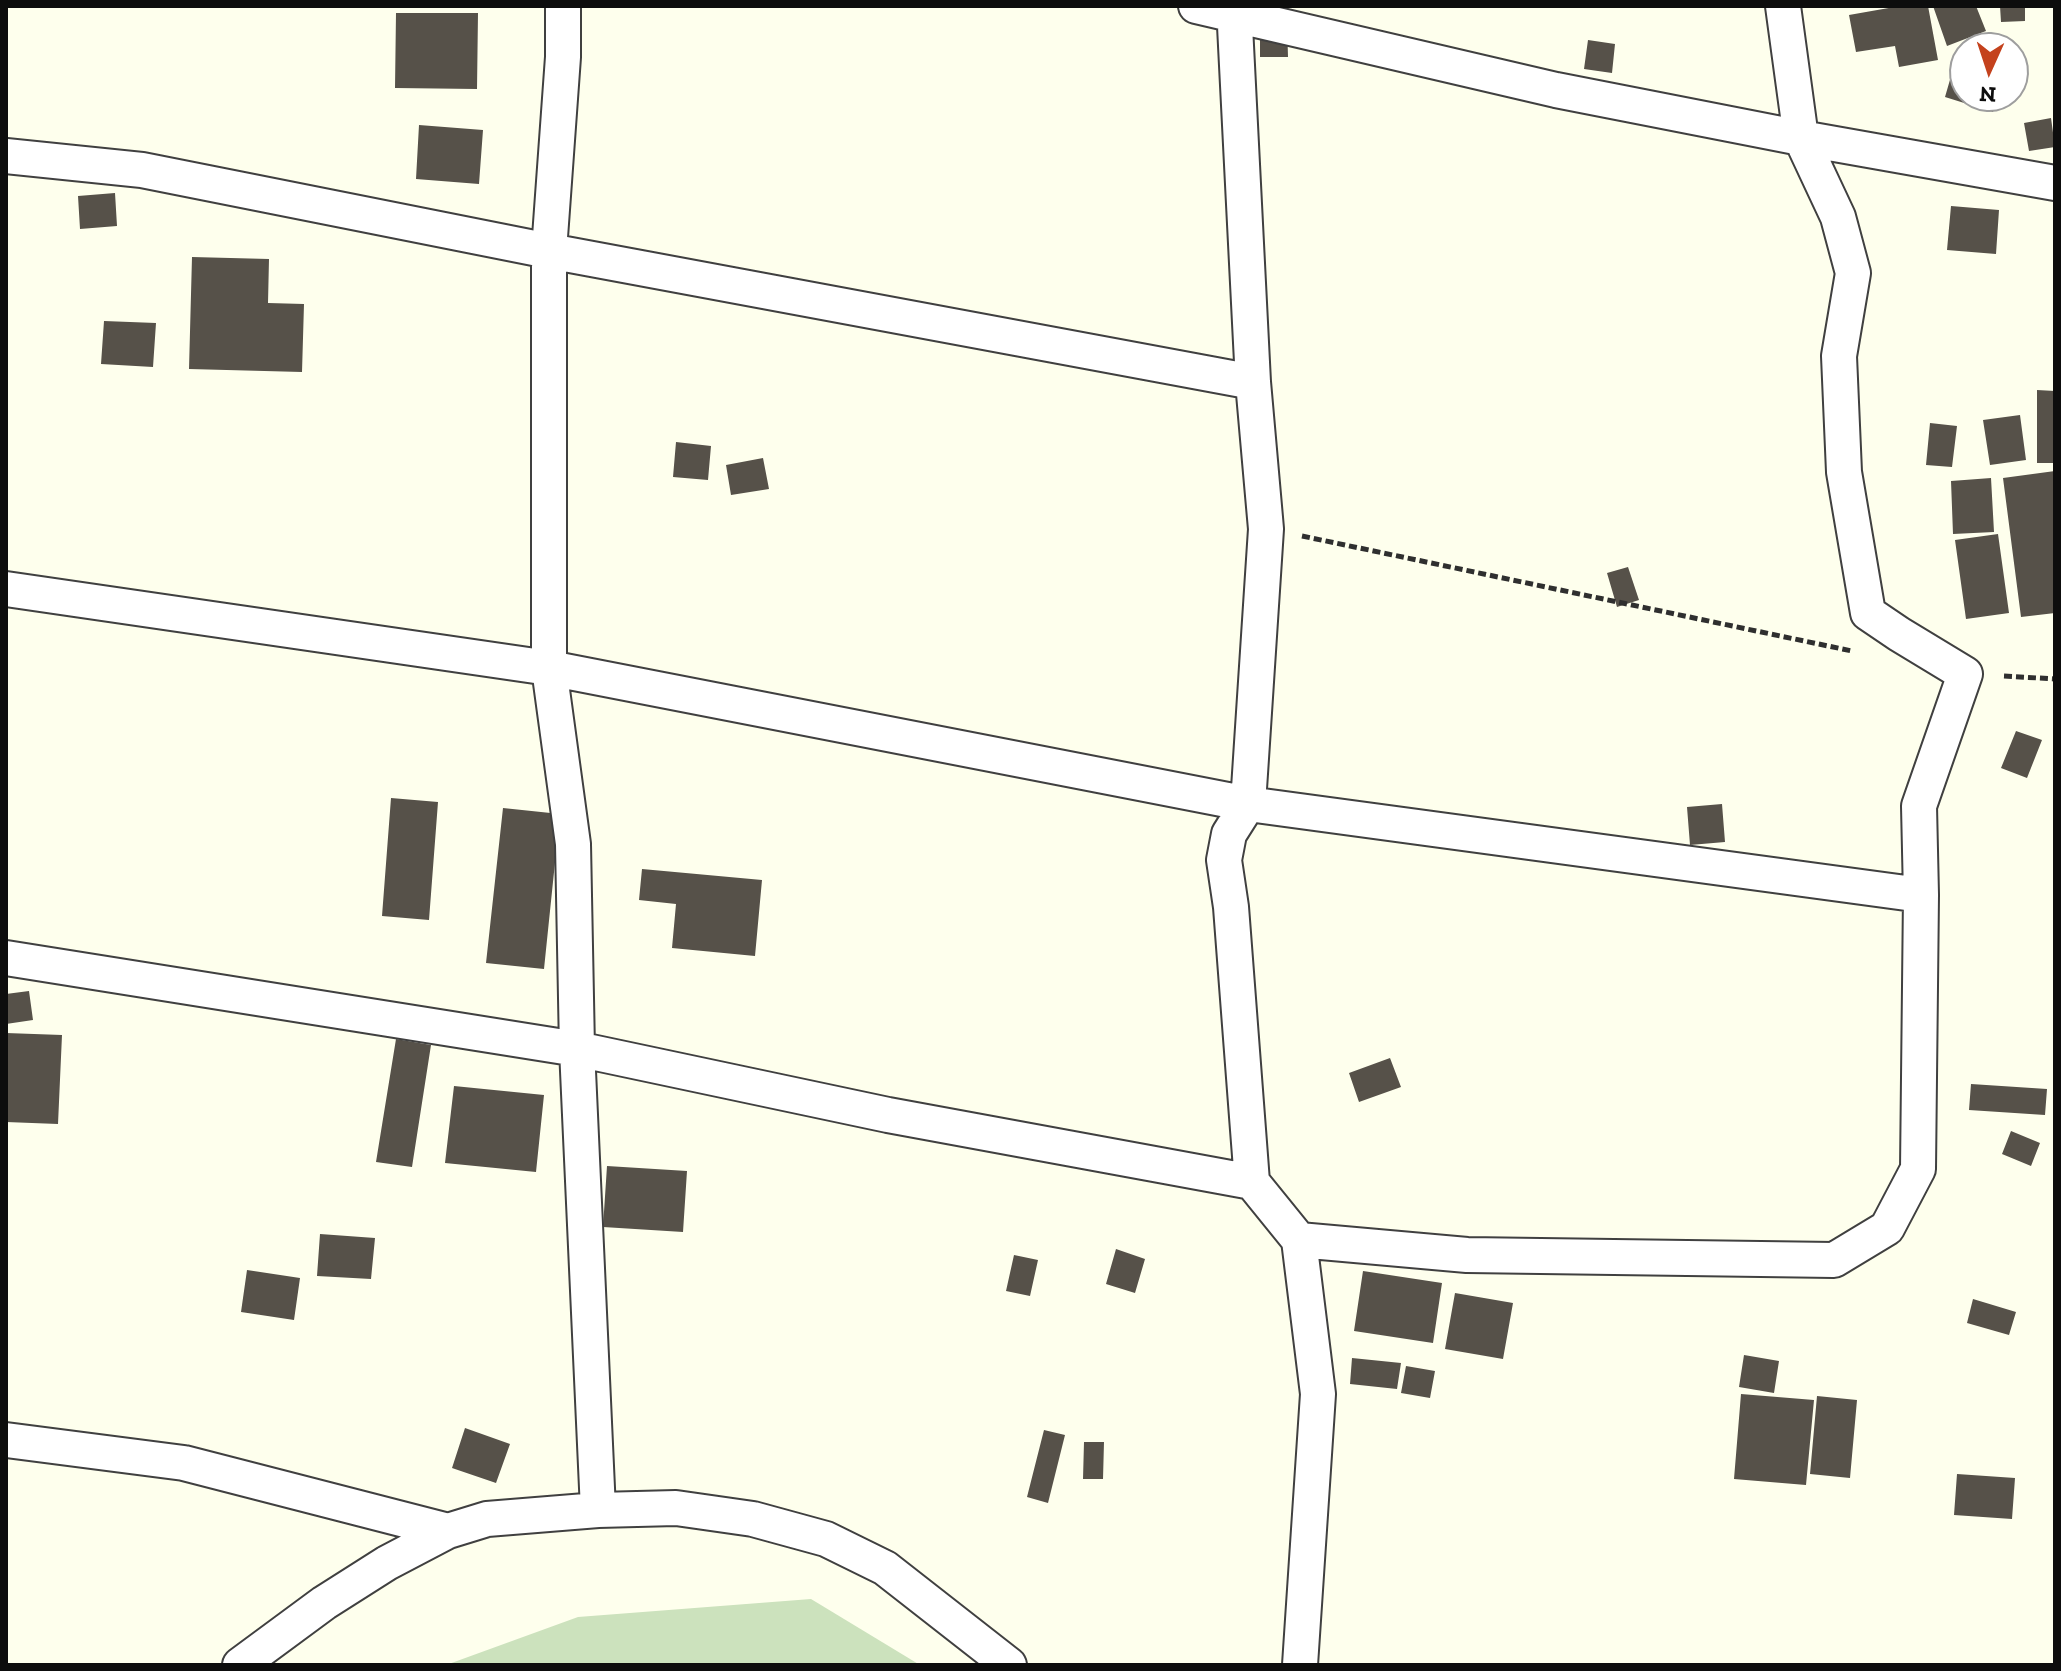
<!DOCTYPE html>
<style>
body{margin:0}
#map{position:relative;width:2061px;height:1671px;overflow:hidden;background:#feffed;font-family:"Zilla Slab",serif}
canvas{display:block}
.frame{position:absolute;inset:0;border:8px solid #0d0d0d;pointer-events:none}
.north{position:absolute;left:1949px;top:32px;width:80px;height:80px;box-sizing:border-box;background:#fff;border:2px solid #9e9e9e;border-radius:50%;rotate:183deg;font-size:22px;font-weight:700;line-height:32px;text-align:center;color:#0d0d0d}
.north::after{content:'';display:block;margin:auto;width:28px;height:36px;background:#c4421d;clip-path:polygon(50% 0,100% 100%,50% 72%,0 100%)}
</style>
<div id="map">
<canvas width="2061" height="1671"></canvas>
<div class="frame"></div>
<div class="north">N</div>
</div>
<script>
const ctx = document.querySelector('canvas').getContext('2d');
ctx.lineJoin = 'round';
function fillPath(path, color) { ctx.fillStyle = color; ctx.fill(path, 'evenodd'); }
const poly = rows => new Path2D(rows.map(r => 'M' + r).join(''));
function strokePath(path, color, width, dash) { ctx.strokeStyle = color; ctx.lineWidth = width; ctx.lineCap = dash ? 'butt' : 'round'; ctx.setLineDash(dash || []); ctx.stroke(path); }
fillPath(poly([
 [811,1599,920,1665,446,1665,578,1617]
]), '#cce2bd');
fillPath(poly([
 [1900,6,1928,6,1938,60,1899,67,1895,46,1856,52,1849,15],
 [1933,6,1976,6,1986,31,1947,46],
 [2000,6,2025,6,2025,21,2001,22],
 [396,13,478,13,477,89,395,88],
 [1260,21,1287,22,1288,57,1260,57],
 [1588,40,1615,44,1612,73,1584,69],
 [1956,59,1965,61,1965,96,1998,96,1993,112,1945,97],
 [2051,118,2055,147,2029,151,2024,123],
 [419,125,483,130,479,184,416,179],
 [115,193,117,226,80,229,78,196],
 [1951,206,1999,210,1996,254,1947,250],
 [192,257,269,259,268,303,304,304,302,372,189,369],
 [104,321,156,323,153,367,101,364],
 [2037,390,2055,391,2055,463,2037,463],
 [2020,415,2026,460,1990,465,1983,420],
 [1930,423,1957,426,1952,467,1926,465],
 [676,442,711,446,708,480,673,477],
 [763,458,769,489,731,495,726,465],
 [2055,471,2055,613,2021,617,2003,478],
 [1991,478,1994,532,1953,534,1951,481],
 [1998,534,2009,613,1966,619,1955,540],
 [1628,567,1639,600,1617,607,1607,573],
 [2016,731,2042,740,2027,778,2001,768],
 [391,798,438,802,429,920,382,916],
 [1722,804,1725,842,1690,845,1687,807],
 [503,808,560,814,544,969,486,963],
 [642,869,762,880,755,956,672,948,676,904,639,900],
 [29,991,33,1020,6,1024,6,994],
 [6,1033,62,1035,58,1124,6,1122],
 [396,1039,431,1045,412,1167,376,1162],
 [1390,1058,1401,1087,1359,1102,1349,1073],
 [1971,1084,2047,1089,2045,1115,1969,1110],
 [454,1086,544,1095,536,1172,445,1163],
 [2011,1131,2040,1143,2031,1166,2002,1154],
 [607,1166,687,1171,683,1232,603,1227],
 [320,1234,375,1238,371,1279,317,1276],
 [1116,1249,1145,1259,1135,1293,1106,1284],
 [1014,1255,1038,1260,1030,1296,1006,1291],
 [247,1270,300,1278,294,1320,241,1312],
 [1363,1271,1442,1283,1433,1343,1354,1331],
 [1455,1293,1513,1303,1503,1359,1445,1349],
 [1973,1299,2016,1312,2009,1335,1967,1323],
 [1744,1355,1779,1361,1774,1393,1739,1387],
 [1352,1358,1401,1363,1397,1389,1350,1384],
 [1406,1366,1435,1371,1430,1398,1401,1393],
 [1741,1394,1814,1400,1806,1485,1734,1479],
 [1817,1396,1857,1400,1850,1478,1810,1474],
 [465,1428,510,1444,496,1483,452,1468],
 [1044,1430,1065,1435,1048,1503,1027,1497],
 [1084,1442,1104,1442,1103,1479,1083,1479],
 [1957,1474,2015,1478,2012,1519,1954,1515]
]), '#565149');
const minor = poly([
 [1196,6,1556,90,1801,138,2055,183],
 [1234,6,1253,382,1266,529,1248,804,1229,834,1224,860,1231,907,1252,1182,1299,1240,1318,1394,1300,1665],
 [6,156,142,170,549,251,1253,382],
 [6,589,549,668,1248,804,1921,895],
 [6,958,577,1049,888,1115,1252,1182],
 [1299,1240,1467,1255,1834,1260,1887,1228,1918,1169,1921,895,1919,806,1965,674,1899,634,1868,613,1844,472,1839,356,1853,273,1838,217,1801,138,1783,6],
 [6,1440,184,1463,448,1531],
 [598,1510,676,1508,753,1519,826,1539,885,1568,1009,1665],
 [240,1665,324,1603,387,1563,448,1531,487,1519,598,1510,577,1049,573,844,549,668,549,251,563,57,563,6]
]);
strokePath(minor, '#404040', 38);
strokePath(poly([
 [1302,536,1852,651],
 [2004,676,2055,679]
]), '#2f2f2f', 5, [8, 4]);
strokePath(minor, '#fff', 34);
</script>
